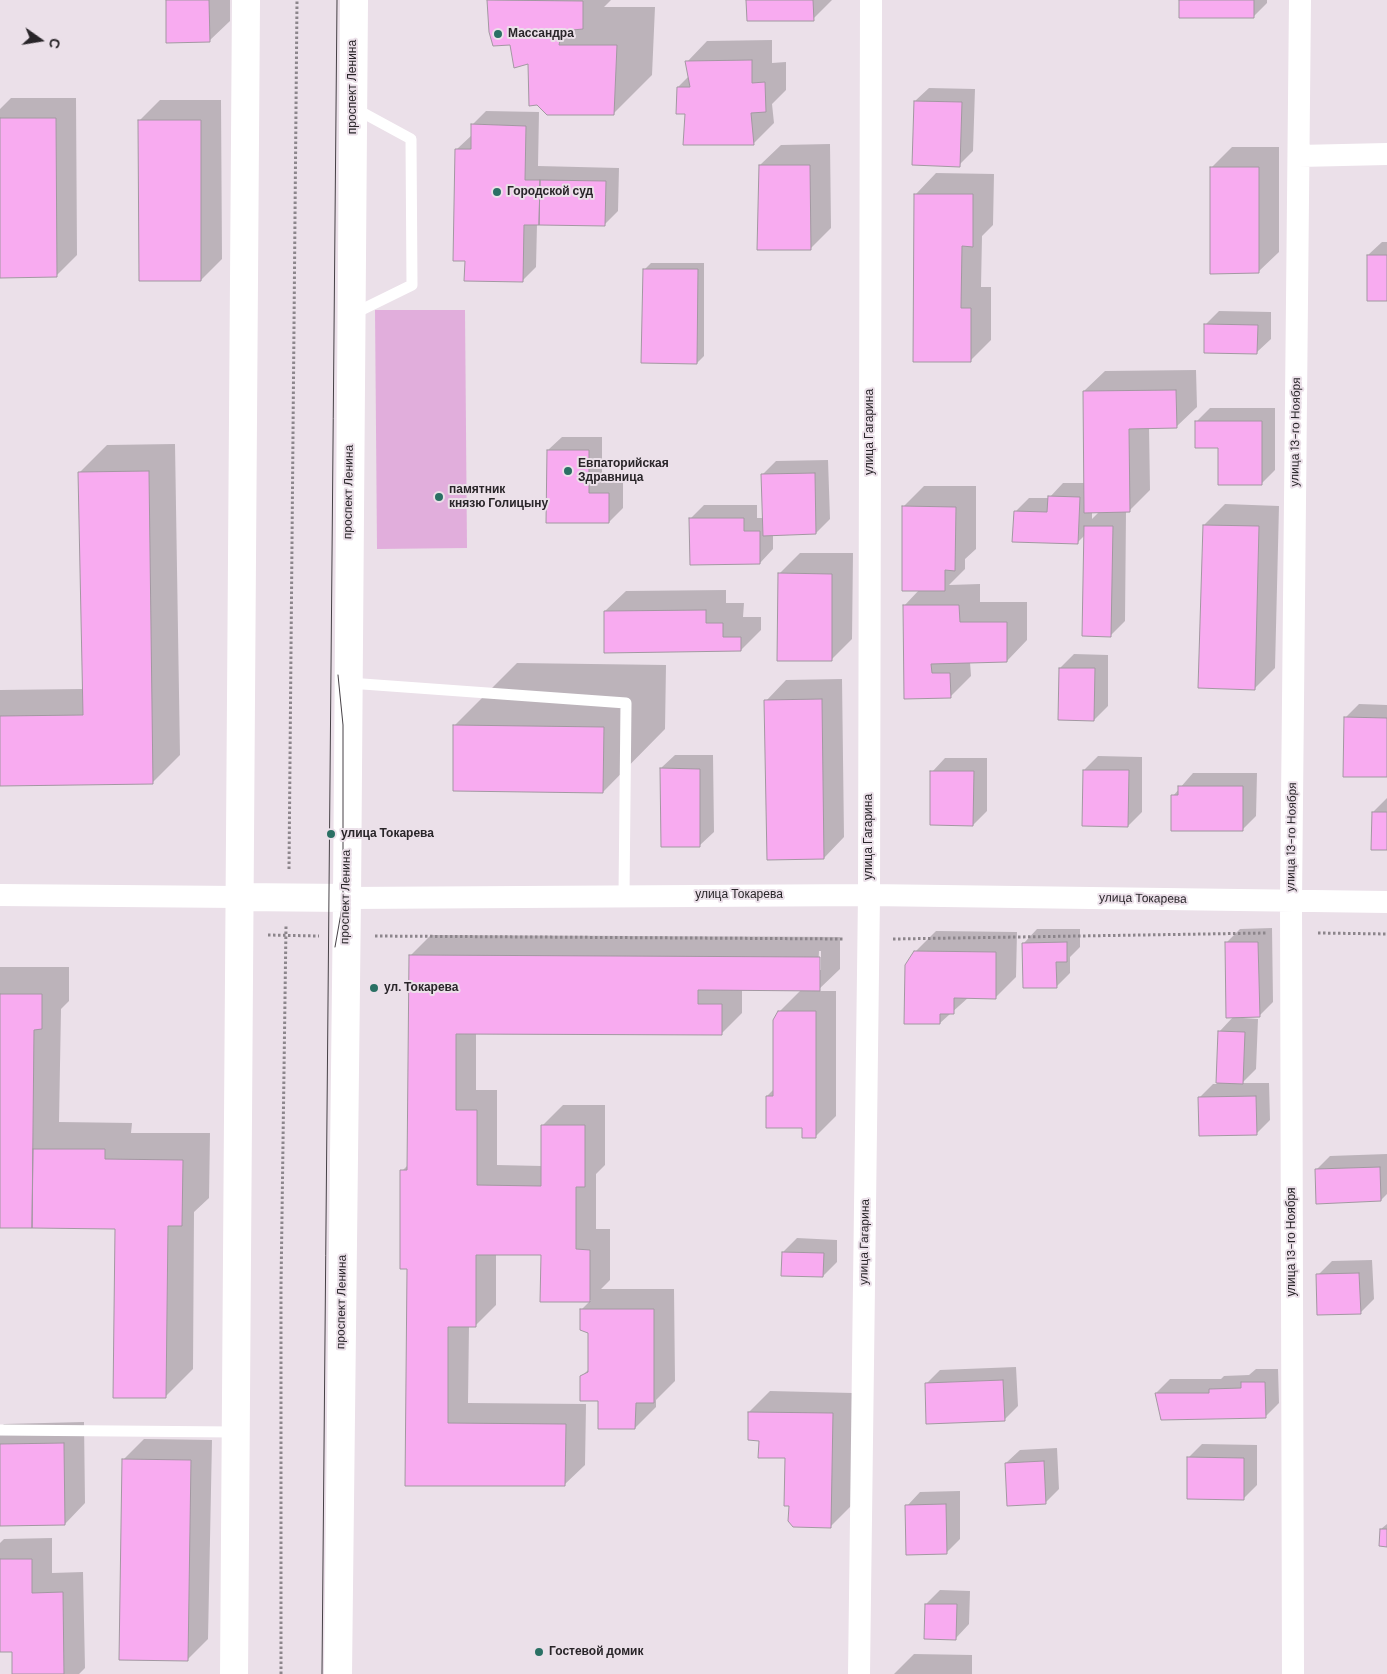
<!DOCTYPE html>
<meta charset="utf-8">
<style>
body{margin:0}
#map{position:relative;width:1387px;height:1674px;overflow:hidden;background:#ebe0e9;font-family:"DM Sans",sans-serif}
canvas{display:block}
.north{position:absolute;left:15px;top:15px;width:50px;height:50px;-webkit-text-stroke:4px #ebe0e9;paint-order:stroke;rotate:103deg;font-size:14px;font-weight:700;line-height:20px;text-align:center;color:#292529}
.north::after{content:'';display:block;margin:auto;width:18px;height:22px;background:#292529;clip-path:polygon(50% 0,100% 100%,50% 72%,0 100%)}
</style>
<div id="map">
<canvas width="1387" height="1674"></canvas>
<div class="north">С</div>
</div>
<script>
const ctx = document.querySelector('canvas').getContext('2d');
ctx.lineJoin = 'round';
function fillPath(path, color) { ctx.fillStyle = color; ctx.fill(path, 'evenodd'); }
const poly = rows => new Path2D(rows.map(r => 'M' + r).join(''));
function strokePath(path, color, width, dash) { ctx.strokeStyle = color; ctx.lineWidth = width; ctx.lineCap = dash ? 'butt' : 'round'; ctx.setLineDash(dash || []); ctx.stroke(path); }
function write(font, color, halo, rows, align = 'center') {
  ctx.font = font + ' "DM Sans",sans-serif'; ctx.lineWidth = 4; ctx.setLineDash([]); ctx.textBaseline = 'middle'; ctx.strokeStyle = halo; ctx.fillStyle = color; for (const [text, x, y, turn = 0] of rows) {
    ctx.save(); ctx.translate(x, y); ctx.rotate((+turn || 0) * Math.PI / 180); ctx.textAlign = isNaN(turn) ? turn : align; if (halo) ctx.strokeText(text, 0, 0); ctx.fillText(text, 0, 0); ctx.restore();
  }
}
fillPath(poly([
 [375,310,465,310,467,548,377,549]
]), '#e1aedc');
fillPath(poly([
 [167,0,230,0,230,21,209,41],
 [489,0,611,0,604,7,655,7,652,75,614,113,530,63,511,43,490,32],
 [748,0,832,0,813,19],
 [1180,0,1267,0,1267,3,1253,17],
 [772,40,772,63,786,62,786,90,772,104,774,123,753,144,678,87,689,76,687,62,707,41],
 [929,88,975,89,973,151,959,165,915,101],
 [11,98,76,98,77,255,56,276,0,277,0,109],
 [160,100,221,100,222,259,201,280,139,121],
 [486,111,539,112,538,166,619,168,618,211,604,225,537,224,536,267,522,281,466,260,457,149,472,135,472,125],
 [830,144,831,228,810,249,760,165,781,145],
 [1232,147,1279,147,1279,252,1258,272,1211,168],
 [936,173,994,174,993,225,982,236,981,287,991,287,991,340,970,361,916,194],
 [1382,242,1387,242,1387,300,1368,255],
 [651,263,704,263,704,356,697,363,644,270],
 [1219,311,1271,312,1271,339,1257,352,1205,325],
 [1196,370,1197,407,1176,427,1149,427,1150,490,1129,511,1126,511,1125,621,1111,635,1085,535,1077,543,1015,512,1029,498,1049,498,1063,483,1085,483,1084,391,1105,371],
 [1092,511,1100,511,1092,519],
 [1210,408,1275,408,1275,470,1261,484,1196,422],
 [562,437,602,437,602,480,623,480,623,508,609,522,548,450],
 [175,444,180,755,153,782,0,785,0,690,83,689,80,472,107,445],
 [828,460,830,519,816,533,773,534,773,549,760,563,690,519,704,505,757,505,757,518,764,518,762,475,776,461],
 [924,486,976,486,976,549,965,559,965,569,949,585,980,584,980,602,1027,602,1027,640,1007,661,970,662,971,676,950,697,905,697,904,606,920,589,903,507],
 [1225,504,1279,506,1275,668,1254,689,1204,525],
 [800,553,853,553,852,639,832,659,779,574],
 [726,590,726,603,744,603,743,617,761,617,761,630,741,650,605,611,626,591],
 [1074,654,1108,655,1108,706,1094,720,1060,668],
 [517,663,666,665,665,729,603,792,455,725],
 [842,679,844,837,824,858,766,701,786,680],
 [1359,704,1387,705,1387,776,1345,718],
 [675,755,713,755,714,832,700,845,661,768],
 [1098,756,1142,757,1142,812,1128,826,1084,770],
 [945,758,987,758,987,811,973,825,932,772],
 [1193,773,1257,773,1256,816,1242,830,1173,796],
 [1387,798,1387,849,1373,812],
 [1272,928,1273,1002,1259,1016,1243,1016,1243,1018,1258,1019,1256,1069,1242,1083,1269,1083,1270,1120,1256,1134,1199,1098,1213,1084,1217,1084,1219,1032,1234,1016,1226,943,1240,929],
 [1037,929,1080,929,1080,947,1070,957,1070,973,1056,987,1024,943],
 [936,931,1017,932,1016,977,995,998,969,997,940,1023,915,952],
 [431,935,840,937,840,969,817,991,836,991,836,1116,815,1137,767,1096,774,1089,779,1012,802,989,742,989,742,1013,721,1034,476,1033,476,1090,497,1090,497,1165,542,1166,542,1126,563,1105,605,1105,605,1165,596,1174,596,1229,610,1229,610,1280,601,1289,674,1289,675,1381,656,1400,656,1407,635,1428,599,1400,581,1377,589,1369,589,1332,581,1310,591,1300,541,1300,542,1254,496,1254,496,1305,475,1326,469,1326,468,1403,586,1404,585,1465,564,1485,407,1484,408,1268,402,1171,409,1164,410,956],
 [819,951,821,951,821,970,818,970],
 [0,967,69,967,69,1001,61,1009,59,1122,132,1123,131,1133,210,1133,209,1198,194,1212,193,1369,165,1397,116,1228,0,1227],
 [1387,1154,1387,1194,1381,1200,1316,1170,1330,1156],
 [797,1238,837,1240,837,1262,823,1276,783,1252],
 [1372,1260,1374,1299,1360,1313,1318,1275,1332,1261],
 [1016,1367,1018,1406,1004,1420,926,1384,940,1370],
 [1256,1369,1278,1369,1279,1403,1266,1416,1162,1419,1156,1393,1170,1379,1221,1379,1224,1376,1249,1375],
 [770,1391,853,1393,851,1506,830,1527,786,1457,760,1439,749,1412],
 [84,1422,85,1503,65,1524,0,1525,0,1428,4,1424],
 [144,1439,212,1440,208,1639,188,1659,123,1460],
 [1202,1444,1257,1445,1257,1485,1243,1499,1188,1458],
 [1057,1448,1059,1489,1045,1503,1006,1463,1020,1450],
 [960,1491,960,1539,946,1553,907,1506,920,1492],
 [1387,1524,1387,1545,1381,1529],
 [52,1538,52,1573,83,1572,85,1668,79,1674,13,1674,13,1650,0,1650,0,1543,4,1539],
 [940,1590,970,1591,969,1624,956,1638,926,1604],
 [914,1654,972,1655,972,1674,894,1674]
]), '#0003');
const building = poly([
 [166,0,209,0,210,42,166,43,166,0],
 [487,0,583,1,583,29,562,31,559,45,617,45,614,115,547,115,537,105,529,106,528,64,514,68,510,45,493,46,489,32,487,0],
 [746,0,813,0,814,21,747,21,746,0],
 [1179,0,1254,0,1254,18,1179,18,1179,0],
 [752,60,752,83,765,82,766,112,751,113,754,145,683,145,685,114,676,114,677,87,690,87,685,61,752,60],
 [914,101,962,102,960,167,912,165,914,101],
 [0,118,56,118,57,277,0,278,0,118],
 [138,120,201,120,201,281,139,281,138,120],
 [471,124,526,126,525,180,540,180,539,225,524,225,523,282,464,281,465,261,453,261,455,149,471,149,471,124],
 [759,165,810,165,811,250,757,250,759,165],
 [1210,167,1259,167,1259,273,1210,274,1210,167],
 [540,180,606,181,605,226,539,225,540,180],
 [914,194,973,194,973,247,962,246,961,308,971,308,971,362,913,362,914,194],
 [1367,255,1387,255,1387,301,1367,301,1367,255],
 [643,269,698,269,697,364,641,363,643,269],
 [1204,324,1258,325,1257,354,1204,353,1204,324],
 [1176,390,1177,428,1129,429,1130,512,1084,513,1083,391,1176,390],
 [1195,421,1262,421,1262,485,1218,485,1218,448,1195,448,1195,421],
 [547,450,589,450,589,493,609,493,609,523,546,523,547,450],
 [149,471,153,784,0,786,0,716,83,715,78,472,149,471],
 [815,473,816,534,763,536,761,474,815,473],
 [1048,496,1080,497,1078,544,1012,542,1014,511,1047,512,1048,496],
 [902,506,956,507,955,571,945,570,945,591,902,591,902,506],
 [689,518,744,518,744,531,760,531,760,564,690,565,689,518],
 [1203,525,1259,526,1255,690,1198,688,1203,525],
 [1084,526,1113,526,1111,637,1082,636,1084,526],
 [778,573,832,574,832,661,777,661,778,573],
 [903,605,959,605,960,622,1007,622,1007,662,931,664,932,673,950,673,951,698,904,699,903,605],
 [706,610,706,623,723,623,723,637,741,637,741,651,604,653,604,611,706,610],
 [1059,668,1095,668,1094,721,1058,720,1059,668],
 [822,699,824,859,767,860,764,700,822,699],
 [1344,717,1387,718,1387,777,1343,777,1344,717],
 [453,725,604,727,603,793,453,791,453,725],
 [660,768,700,769,700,847,661,847,660,768],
 [1083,770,1129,770,1128,827,1082,826,1083,770],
 [930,771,974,771,973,826,930,825,930,771],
 [1178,786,1243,786,1243,831,1171,831,1171,795,1178,795,1178,786],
 [1372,812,1387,812,1387,850,1371,850,1372,812],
 [1067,942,1067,962,1056,962,1057,988,1023,988,1022,943,1067,942],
 [1225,942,1258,942,1260,1017,1226,1018,1225,942],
 [914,951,996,952,996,999,954,998,954,1014,940,1014,940,1024,904,1024,905,965,914,951],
 [409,955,820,957,820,991,698,990,698,1004,722,1004,722,1035,456,1034,456,1110,477,1110,477,1185,541,1186,541,1125,585,1125,585,1187,576,1187,576,1249,590,1250,590,1302,540,1302,541,1255,476,1255,476,1327,448,1327,448,1423,566,1424,565,1486,405,1486,407,1269,400,1269,400,1170,407,1170,409,955],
 [0,994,42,994,42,1029,34,1030,32,1228,0,1228,0,994],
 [778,1011,816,1011,816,1138,802,1138,802,1128,766,1128,766,1096,773,1096,773,1020,778,1011],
 [1218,1031,1245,1032,1243,1084,1216,1083,1218,1031],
 [1256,1096,1257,1135,1199,1136,1198,1097,1256,1096],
 [33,1149,105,1149,105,1159,183,1160,182,1226,168,1226,166,1398,113,1398,115,1229,32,1228,33,1149],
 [1380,1167,1381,1201,1316,1204,1315,1169,1380,1167],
 [782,1252,824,1253,823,1277,781,1276,782,1252],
 [1359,1273,1361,1314,1317,1315,1316,1274,1359,1273],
 [580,1309,654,1309,654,1403,636,1403,635,1429,598,1429,598,1401,580,1401,580,1376,588,1372,588,1333,580,1330,580,1309],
 [1003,1380,1005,1421,926,1424,925,1383,1003,1380],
 [1241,1382,1265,1382,1266,1418,1161,1420,1155,1393,1209,1393,1209,1389,1241,1388,1241,1382],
 [748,1412,833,1413,831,1528,793,1527,788,1521,789,1506,784,1506,785,1458,758,1458,759,1441,748,1440,748,1412],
 [64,1443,65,1525,0,1526,0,1444,64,1443],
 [1187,1457,1244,1458,1244,1500,1187,1499,1187,1457],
 [122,1459,191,1460,188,1661,119,1660,122,1459],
 [1044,1461,1046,1504,1007,1506,1005,1463,1044,1461],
 [946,1504,947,1554,906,1555,905,1505,946,1504],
 [1380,1529,1387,1529,1387,1547,1379,1546,1380,1529],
 [0,1559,32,1559,32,1593,63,1592,64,1674,12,1674,12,1652,0,1652,0,1559],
 [925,1604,957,1604,956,1640,924,1639,925,1604]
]);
fillPath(building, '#f8abf0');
strokePath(building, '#a298a1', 1);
strokePath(poly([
 [289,869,297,0],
 [1318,933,1387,934],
 [268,935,319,936],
 [375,936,844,939],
 [893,939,1266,933],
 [281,1674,281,1288,286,926]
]), '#8c858b', 3, [2.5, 2.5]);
strokePath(poly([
 [353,314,412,285,411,139,354,108],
 [349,683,626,703,624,895],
 [0,1430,234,1432]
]), '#fff', 11);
strokePath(poly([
 [1299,156,1387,154],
 [0,895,239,897],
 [347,898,869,895,1387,902],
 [859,1674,869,895,871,0],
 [1293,1674,1291,901,1300,0]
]), '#fff', 22);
strokePath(poly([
 [239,897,347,898],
 [234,1674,246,0],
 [338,1674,347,898,354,0]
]), '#fff', 28);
strokePath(poly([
 [335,947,343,902,343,725,338,675],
 [322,1674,337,0]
]), '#464146', 1);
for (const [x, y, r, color] of [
 [498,34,5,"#2a7064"],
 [497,192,5,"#2a7064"],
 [568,471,5,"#2a7064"],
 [439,497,5,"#2a7064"],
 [331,834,5,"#2a7064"],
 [374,988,5,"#2a7064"],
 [539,1652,5,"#2a7064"]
]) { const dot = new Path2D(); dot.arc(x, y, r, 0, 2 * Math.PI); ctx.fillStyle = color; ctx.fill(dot); strokePath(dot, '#ebe0e9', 2); }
write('bold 12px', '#292529', '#ebe0e9', [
 ["Массандра",508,34],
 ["Городской суд",507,192],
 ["Евпаторийская",578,464],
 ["Здравница",578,478],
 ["памятник",449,490],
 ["князю Голицыну",449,504],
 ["улица Токарева",341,834],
 ["ул. Токарева",384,988],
 ["Гостевой домик",549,1652]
], 'left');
write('12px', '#292529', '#ebe0e9', [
 ["проспект Ленина",353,87,-90],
 ["улица Гагарина",870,432,-90],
 ["улица 13-го Ноября",1296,432,-89],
 ["проспект Ленина",349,492,-89],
 ["улица Гагарина",869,837,-90],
 ["улица 13-го Ноября",1292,837,-89],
 ["улица Токарева",739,895],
 ["проспект Ленина",346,897,-89],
 ["улица Токарева",1143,899,1],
 ["улица Гагарина",865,1242,-89],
 ["улица 13-го Ноября",1292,1242,-90],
 ["проспект Ленина",342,1302,-89]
]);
</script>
